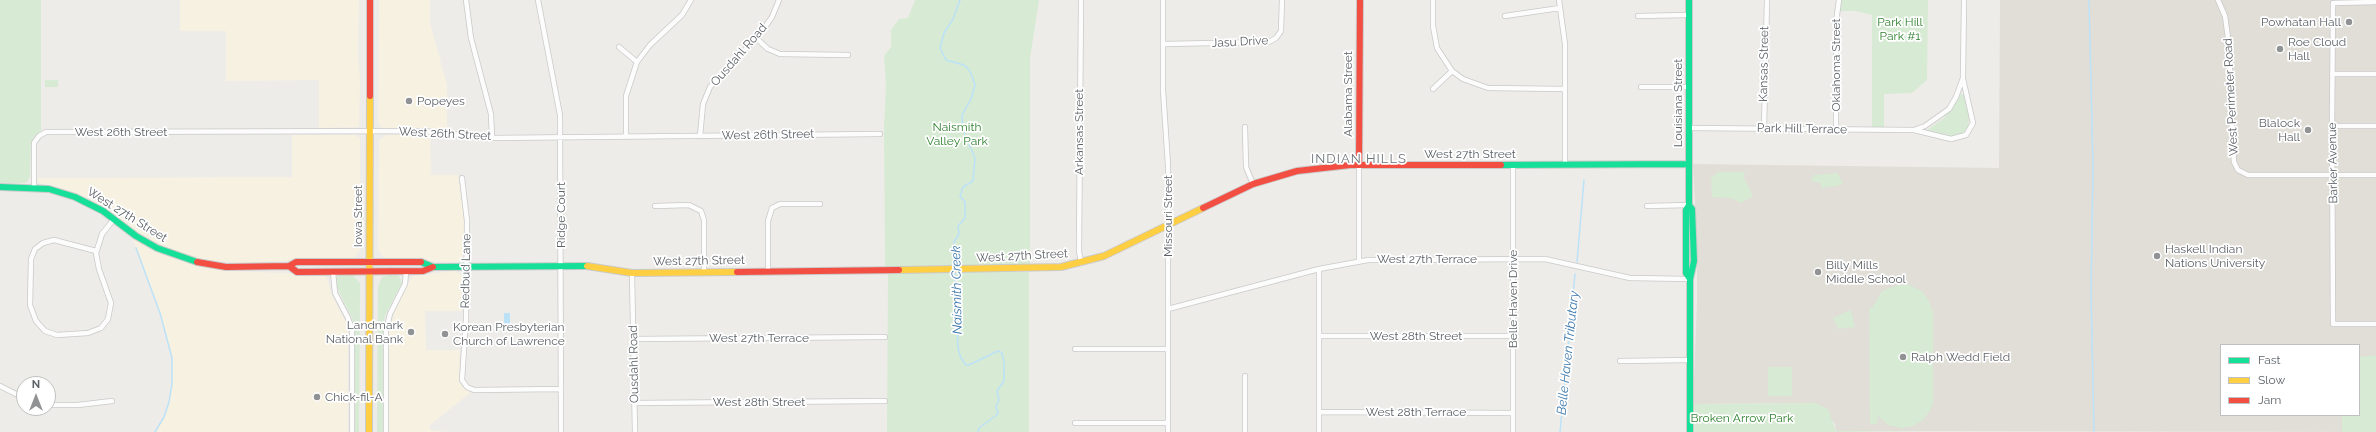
<!DOCTYPE html>
<style>
body{margin:0}
#map{position:relative;width:2376px;height:432px;overflow:hidden;background:#eeece8;font-family:Raleway,sans-serif}
canvas{display:block}
.legend{position:absolute;left:2220px;top:344px;width:140px;height:72px;box-sizing:border-box;background:#fff;border:1px solid #bec0c2;margin:0;padding:5px 7px;list-style:none;font-size:12px;color:#5d6267}
.legend li{display:flex;align-items:center;gap:8px;height:20px}
.legend b{width:20px;border:1px solid #bec0c2}
.north{position:absolute;left:16px;top:376px;width:40px;height:40px;box-sizing:border-box;background:#fff;border:1px solid #bec0c2;border-radius:50%;rotate:0deg;font-size:11px;font-weight:700;line-height:16px;text-align:center;color:#5d6267}
.north::after{content:'';display:block;margin:auto;width:14px;height:18px;background:#909294;clip-path:polygon(50% 0,100% 100%,50% 72%,0 100%)}
</style>
<div id="map">
<canvas width="2376" height="432"></canvas>
<ul class="legend">
<li><b style="height:5px;background:#16e098"></b>Fast</li>
<li><b style="height:5px;background:#ffcf43"></b>Slow</li>
<li><b style="height:5px;background:#f24e42"></b>Jam</li>
</ul>
<div class="north">N</div>
</div>
<script>
const ctx = document.querySelector('canvas').getContext('2d');
ctx.lineJoin = 'round';
function fillPath(path, color) { ctx.fillStyle = color; ctx.fill(path, 'evenodd'); }
const poly = rows => new Path2D(rows.map(r => 'M' + r).join(''));
function strokePath(path, color, width, dash) { ctx.strokeStyle = color; ctx.lineWidth = width; ctx.lineCap = dash ? 'butt' : 'round'; ctx.setLineDash(dash || []); ctx.stroke(path); }
function write(font, color, halo, rows, align = 'center') {
  ctx.font = font + ' Raleway,sans-serif'; ctx.lineWidth = 3.5; ctx.setLineDash([]); ctx.textBaseline = 'middle'; ctx.strokeStyle = halo; ctx.fillStyle = color; for (const [text, x, y, turn = 0] of rows) {
    ctx.save(); ctx.translate(x, y); ctx.rotate((+turn || 0) * Math.PI / 180); ctx.textAlign = isNaN(turn) ? turn : align; if (halo) ctx.strokeText(text, 0, 0); ctx.fillText(text, 0, 0); ctx.restore();
  }
}
fillPath(poly([
 [180,0,359,0,358,54,360,80,359,127,319,128,319,80,226,81,226,31,180,31],
 [379,0,430,0,430,23,447,85,447,129,382,128,378,123],
 [430,134,431,175,458,175,464,221,463,258,456,262,385,259,378,250,379,139,387,135],
 [292,135,355,135,360,138,360,249,355,258,239,263,197,259,174,251,144,237,90,199,64,189,41,184,37,180,37,178,292,177],
 [133,239,160,254,198,266,232,271,326,275,331,293,348,327,348,432,155,432,164,417,169,402,172,384,172,358,160,313],
 [455,271,461,274,462,278,462,311,425,311,426,350,460,350,459,382,464,388,471,392,430,425,430,430,447,432,389,432,389,331,395,311,412,276]
]), '#f7f1e1');
fillPath(poly([
 [2000,0,2376,0,2376,432,1836,431,1835,424,1816,403,1693,404,1697,303,1697,242,1693,164,1999,168],
 [2221,345,2359,345,2359,415,2221,415]
]), '#e1ded8');
fillPath(poly([
 [0,0,41,0,41,131,34,137,31,144,30,177,26,183,0,183],
 [915,0,1039,0,1030,58,1030,265,885,267,884,127,886,85,884,56,891,47,891,30,899,19,908,18],
 [1842,0,1938,0,1928,0,1927,80,1912,93,1884,94,1884,127,1872,127,1872,15,1855,11,1839,11],
 [45,80,58,80,58,87,45,87],
 [1961,94,1964,95,1969,119,1968,127,1964,133,1953,136,1926,131,1944,118],
 [1718,172,1745,172,1744,178,1753,196,1741,203,1731,198,1712,197,1711,178],
 [1838,173,1843,184,1836,186,1821,188,1821,183,1811,181,1814,175],
 [973,272,1029,272,1029,432,887,432,888,273],
 [341,274,353,275,360,283,359,432,355,432,355,328,352,318,337,288,336,278],
 [394,274,399,276,402,283,385,316,383,326,383,432,377,432,378,287,382,277],
 [1898,285,1909,285,1922,291,1929,301,1933,313,1933,403,1930,411,1923,420,1913,426,1903,428,1888,425,1878,416,1877,424,1870,424,1869,308,1872,308,1882,291],
 [1851,310,1855,327,1838,329,1833,318],
 [2376,355,2376,432,2342,432,2342,415,2359,415,2359,357],
 [1768,367,1792,367,1792,396,1768,396],
 [1816,403,1828,409,1836,431,1938,432,1693,432,1693,404]
]), '#d7ead3');
fillPath(poly([
 [504,313,510,313,510,325,504,325]
]), '#bce2f8');
strokePath(poly([
 [2089,0,2093,167,2091,292,2094,432],
 [136,248,160,313,172,358,172,384,169,402,164,417,155,432],
 [1577,262,1584,180],
 [955,268,954,242,959,234,958,226,965,218,965,202,960,196,963,187,973,181,975,158,963,130,962,115,971,99,975,85,970,71,964,65,946,60,940,48,944,33,953,19,960,0],
 [955,272,958,349,961,358,966,365,969,365,998,351,1002,353,1004,363,1004,381,997,391,999,400,996,406,998,414,979,428,978,432],
 [1560,432,1575,274]
]), '#bce2f8', 1.5);
const street = poly([
 [466,0,471,38,491,114,492,138],
 [538,0,560,115,561,432],
 [1163,0,1163,90,1168,165,1168,432],
 [1433,0,1433,26,1437,48,1452,71,1463,79,1488,88,1565,89],
 [1559,0,1565,44,1565,165],
 [2218,0,2225,16,2229,45,2233,148,2234,162,2238,170,2248,175,2376,175],
 [2376,2,2333,3,2332,126,2333,324,2376,324],
 [1505,16,1560,8],
 [1638,16,1689,15],
 [756,38,768,49,780,54,848,55],
 [1163,44,1269,42,1276,38,1281,31,1282,0],
 [619,47,637,62],
 [2332,74,2376,74],
 [1641,87,1689,87],
 [1433,89,1452,71],
 [2332,126,2376,126],
 [1245,127,1246,167,1253,184],
 [1689,128,1914,130,1925,126,1949,109,1956,97,1963,78,1964,0],
 [1764,129,1767,0],
 [1836,129,1836,22,1839,0],
 [1914,130,1951,139,1966,135,1973,123,1963,79],
 [626,136,626,96,637,62,650,45,682,15,691,0],
 [700,136,703,104,710,87,760,34,772,17,779,0],
 [1359,165,1359,261],
 [1513,165,1513,432],
 [462,178,467,221,466,319,462,380,467,387,474,390,561,389],
 [34,188,34,143,39,136,46,132,423,131,492,138,880,134],
 [655,206,689,205,701,211,704,220,704,272],
 [1647,206,1689,205],
 [96,251,54,240,43,243,35,249,31,259,30,305,36,321,45,331,57,335,88,333,101,328,108,319,111,303,99,269,96,253,102,234,114,219],
 [1081,263,1079,251,1081,0],
 [768,271,768,221,772,208,780,204,820,204],
 [333,272,335,293,348,318,352,329,352,432],
 [632,273,635,432],
 [1168,309,1319,269,1368,260,1545,259,1630,278,1690,279],
 [1319,336,1513,336],
 [633,339,885,337],
 [1075,349,1168,349],
 [1620,361,1690,360],
 [0,386,24,398],
 [634,403,885,401],
 [48,405,78,405,112,401],
 [1319,412,1513,413],
 [1075,423,1168,423],
 [386,432,386,330,390,314,405,284,406,272],
 [1245,432,1245,376],
 [1319,432,1319,269]
]);
const fast = poly([
 [1689,0,1689,205,1686,210,1686,273,1690,279],
 [1501,165,1689,164],
 [0,187,49,189,75,197,103,211,136,236,157,248,197,262],
 [1689,205,1692,209,1694,261,1690,279,1690,432],
 [421,262,433,267,587,266]
]);
const slow = poly([
 [587,266,632,273,737,272],
 [899,270,1061,267,1104,256,1203,208],
 [369,432,370,96]
]);
const jam = poly([
 [370,96,370,0],
 [1359,165,1360,0],
 [1203,208,1253,184,1297,171,1350,165,1501,165],
 [197,262,226,267,289,266,296,262,421,262],
 [289,266,297,272,423,271,433,267],
 [737,272,899,270]
]);
strokePath(street, '#c9c9c9', 6);
strokePath(fast, '#cacaca', 8);
strokePath(slow, '#cacaca', 8);
strokePath(jam, '#cacaca', 8);
strokePath(street, '#fcfcfc', 4.5);
strokePath(fast, '#16e098', 6);
strokePath(slow, '#ffcf43', 6);
strokePath(jam, '#f24e42', 6);
for (const [x, y, r, color] of [
 [2349,22,4,"#909294"],
 [2280,49,4,"#909294"],
 [409,101,4,"#909294"],
 [2308,130,4,"#909294"],
 [2157,256,4,"#909294"],
 [1818,272,4,"#909294"],
 [411,332,4,"#909294"],
 [445,334,4,"#909294"],
 [1903,357,4,"#909294"],
 [317,397,4,"#909294"]
]) { const dot = new Path2D(); dot.arc(x, y, r, 0, 2 * Math.PI); ctx.fillStyle = color; ctx.fill(dot); strokePath(dot, '#fff', 1.5); }
write('12px', '#318231', '#fff', [
 ["Park Hill",1900,22],
 ["Park #1",1900,36],
 ["Naismith",957,127],
 ["Valley Park",957,141],
 ["Broken Arrow Park",1742,418]
]);
write('12px', '#5d6267', '#fff', [
 ["Powhatan Hall",2341,22,"right"],
 ["Roe Cloud",2288,42],
 ["Hall",2288,56],
 ["Popeyes",417,101],
 ["Blalock",2300,123,"right"],
 ["Hall",2300,137,"right"],
 ["Haskell Indian",2165,249],
 ["Nations University",2165,263],
 ["Billy Mills",1826,265],
 ["Middle School",1826,279],
 ["Landmark",403,325,"right"],
 ["National Bank",403,339,"right"],
 ["Korean Presbyterian",453,327],
 ["Church of Lawrence",453,341],
 ["Ralph Wedd Field",1911,357],
 ["Chick-fil-A",325,397]
], 'left');
write('12px', '#5d6267', '#fff', [
 ["Jasu Drive",1240,42,-3],
 ["Ousdahl Road",739,55,-49],
 ["Kansas Street",1764,64,-89],
 ["Oklahoma Street",1836,65,-90],
 ["Alabama Street",1348,94,-90],
 ["West Perimeter Road",2231,97,-93],
 ["Louisiana Street",1678,103,-90],
 ["Park Hill Terrace",1802,129,1],
 ["West 26th Street",121,132],
 ["Arkansas Street",1079,132,-90],
 ["West 26th Street",445,134,3],
 ["West 26th Street",768,135,-1],
 ["West 27th Street",1470,154],
 ["Barker Avenue",2333,163,-91],
 ["West 27th Street",127,215,32],
 ["Ridge Court",561,215,-90],
 ["Iowa Street",358,216,-90],
 ["Missouri Street",1168,216,-90],
 ["West 27th Street",1022,256,-3],
 ["West 27th Terrace",1427,259],
 ["West 27th Street",699,261,-1],
 ["Redbud Lane",466,271,-89],
 ["Belle Haven Drive",1513,299,-90],
 ["West 28th Street",1416,336],
 ["West 27th Terrace",759,338],
 ["Ousdahl Road",634,364,-91],
 ["West 28th Street",759,402],
 ["West 28th Terrace",1416,412]
]);
ctx.letterSpacing = '1px';
write('13px', '#6e7479', '#fff', [
 ["INDIAN HILLS",1359,159]
]);
ctx.letterSpacing = '0px';
write('italic 13px', '#3d79ac', '#fff', [
 ["Naismith Creek",957,290,-91],
 ["Belle Haven Tributary",1568,353,-84]
]);
</script>
